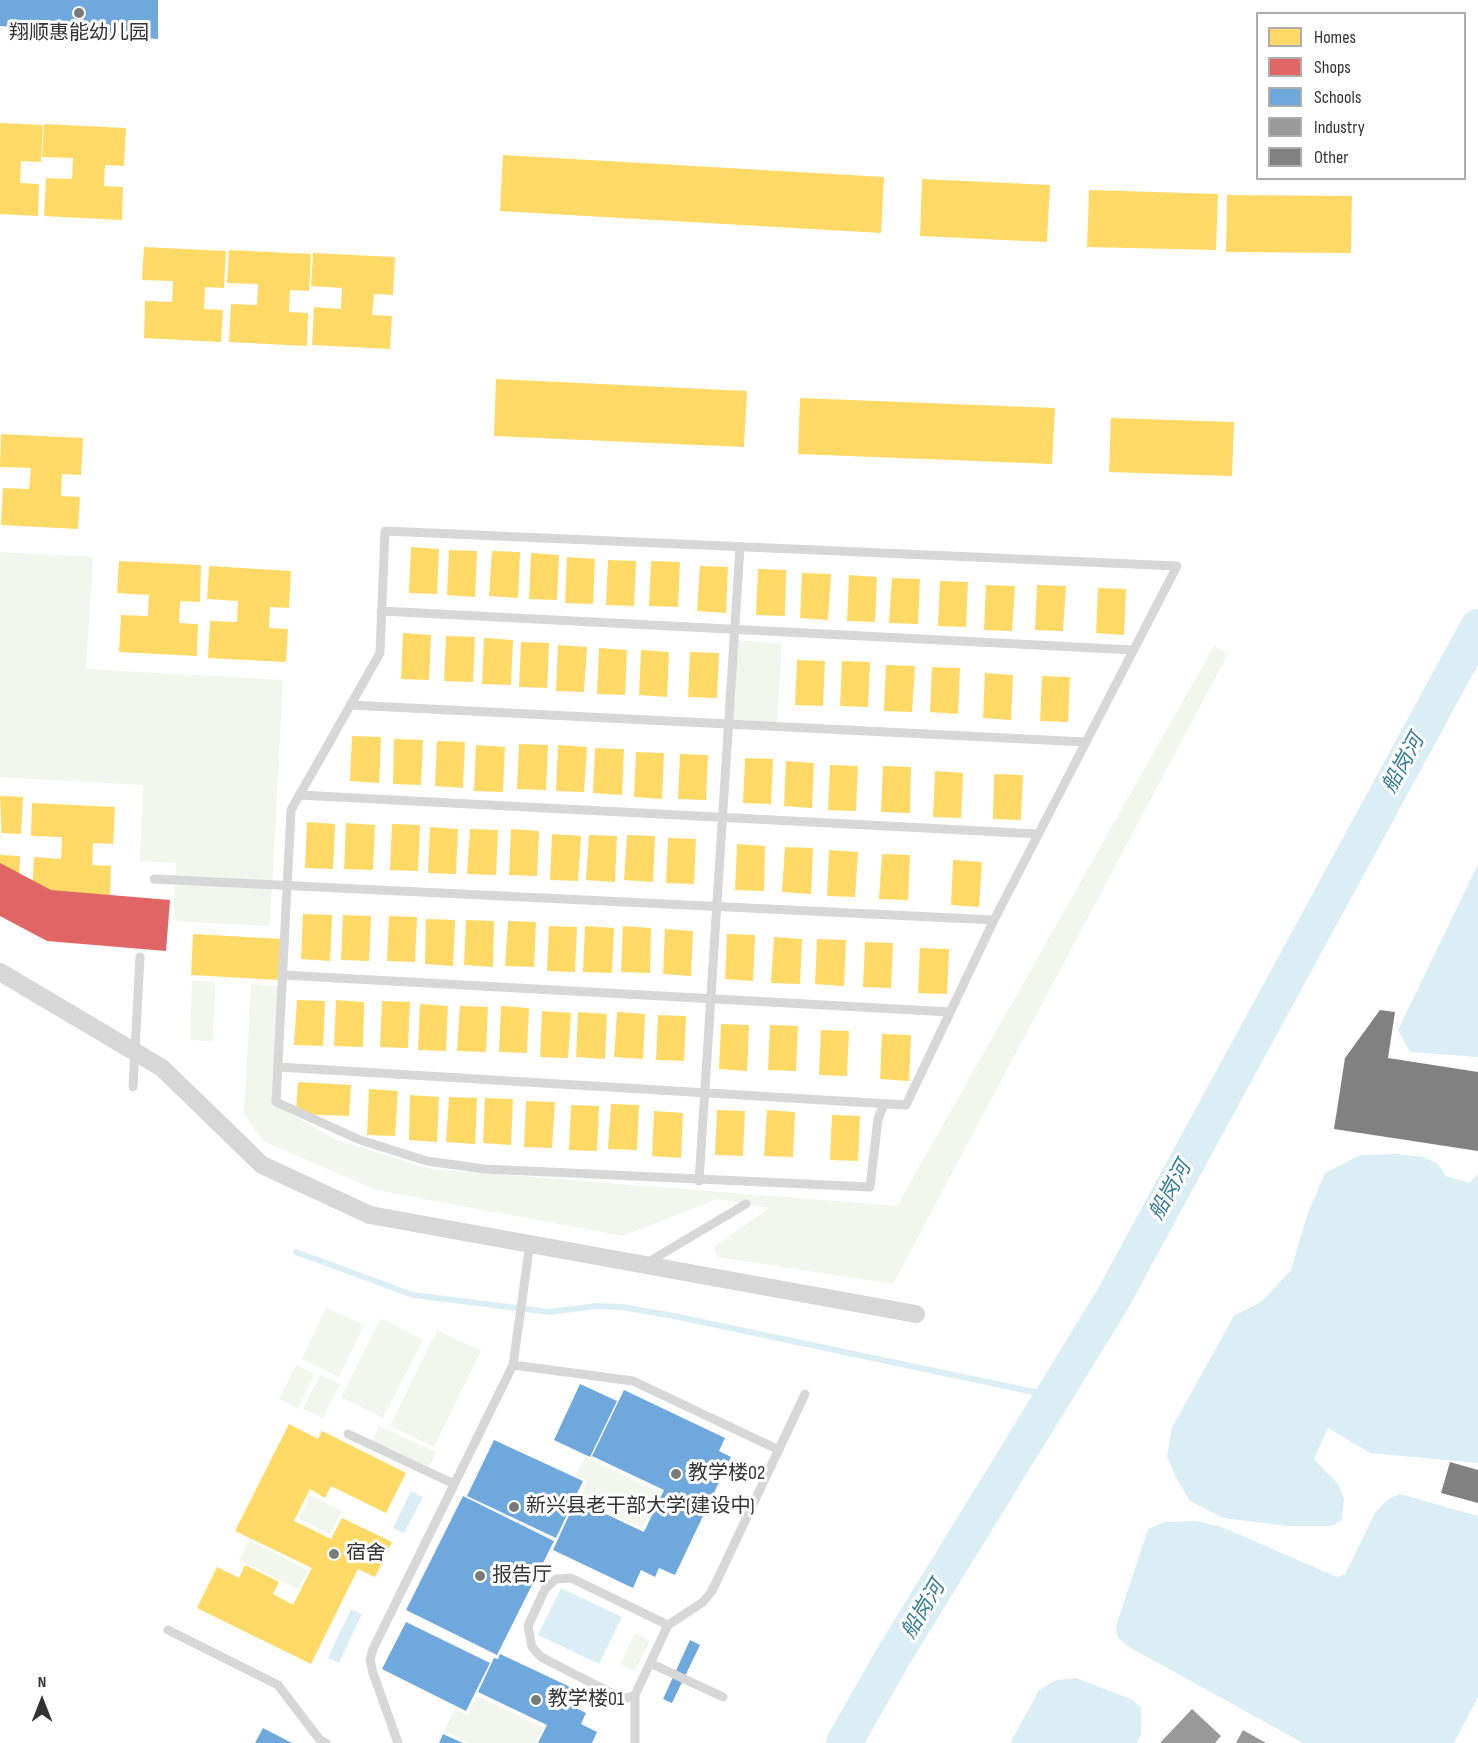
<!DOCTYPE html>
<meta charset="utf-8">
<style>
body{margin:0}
#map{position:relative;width:1478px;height:1743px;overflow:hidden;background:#fff;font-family:"Sofia Sans Condensed",sans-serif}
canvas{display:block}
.legend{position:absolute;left:1256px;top:12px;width:210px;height:168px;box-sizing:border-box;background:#fff;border:2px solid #adadad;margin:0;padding:8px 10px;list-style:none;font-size:18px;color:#333}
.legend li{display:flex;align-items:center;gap:12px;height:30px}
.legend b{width:30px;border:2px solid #adadad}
.north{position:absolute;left:12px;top:1671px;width:60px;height:60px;-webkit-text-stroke:4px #fff;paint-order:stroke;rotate:0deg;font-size:16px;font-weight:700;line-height:24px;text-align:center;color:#333}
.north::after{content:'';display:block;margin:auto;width:21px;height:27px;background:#333;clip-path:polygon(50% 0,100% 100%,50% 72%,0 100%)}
</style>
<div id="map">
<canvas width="1478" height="1743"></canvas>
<ul class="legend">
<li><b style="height:16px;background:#ffd966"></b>Homes</li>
<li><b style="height:16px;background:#e06666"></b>Shops</li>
<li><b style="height:16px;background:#6fa8dc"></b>Schools</li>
<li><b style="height:16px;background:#999"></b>Industry</li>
<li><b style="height:16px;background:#818181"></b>Other</li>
</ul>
<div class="north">N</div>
</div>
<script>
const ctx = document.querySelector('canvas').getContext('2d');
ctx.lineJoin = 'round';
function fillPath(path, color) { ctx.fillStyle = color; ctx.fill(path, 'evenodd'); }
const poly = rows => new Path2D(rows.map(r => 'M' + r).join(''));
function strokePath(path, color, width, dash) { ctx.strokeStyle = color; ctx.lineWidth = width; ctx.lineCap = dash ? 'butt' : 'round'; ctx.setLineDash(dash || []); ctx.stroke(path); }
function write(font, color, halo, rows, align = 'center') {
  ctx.font = font + ' "Sofia Sans Condensed","Noto Sans SC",sans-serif'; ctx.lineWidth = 6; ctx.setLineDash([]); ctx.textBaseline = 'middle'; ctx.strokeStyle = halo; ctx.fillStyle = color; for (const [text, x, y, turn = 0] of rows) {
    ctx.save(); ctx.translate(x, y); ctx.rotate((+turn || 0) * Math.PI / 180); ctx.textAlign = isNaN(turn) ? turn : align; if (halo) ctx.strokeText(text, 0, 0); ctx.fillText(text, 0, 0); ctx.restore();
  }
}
fillPath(poly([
 [0,552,93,557,86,669,283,680,270,926,173,921,176,863,140,861,143,785,0,777],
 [734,640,782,643,777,724,729,721],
 [1214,646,1228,654,893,1284,717,1257,714,1247,769,1208,717,1199,623,1236,376,1190,263,1141,244,1114,251,984,278,986,273,1104,337,1140,431,1169,897,1206],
 [192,981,215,982,213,1041,190,1040],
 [326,1308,364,1325,339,1377,302,1359],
 [381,1318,423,1340,383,1418,341,1397],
 [437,1330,481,1351,434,1447,390,1426],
 [296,1365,315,1374,298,1408,279,1399],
 [320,1375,340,1384,323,1418,303,1409],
 [379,1426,436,1452,429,1467,372,1441],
 [585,1457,659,1492,642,1528,579,1499,587,1481,576,1475],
 [310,1495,342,1511,330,1534,299,1519],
 [249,1540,308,1570,298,1589,239,1560],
 [635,1633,650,1641,635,1671,620,1664],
 [477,1696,543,1727,535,1743,469,1743,444,1731,455,1709,468,1715]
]), '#f2f6ed');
fillPath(poly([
 [1478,864,1478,1057,1410,1052,1398,1030],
 [1396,1154,1424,1157,1438,1164,1446,1176,1469,1183,1478,1174,1478,1463,1370,1453,1328,1428,1314,1459,1339,1485,1344,1498,1342,1520,1331,1526,1286,1526,1223,1518,1190,1501,1176,1478,1167,1457,1172,1427,1234,1316,1262,1301,1291,1270,1307,1215,1325,1173,1360,1155],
 [411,1491,423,1497,404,1533,393,1528],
 [1400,1494,1478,1516,1478,1697,1454,1743,1303,1743,1129,1647,1118,1638,1116,1626,1148,1529,1164,1522,1196,1521,1222,1527,1337,1577,1345,1574,1375,1513,1388,1499],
 [561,1588,622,1617,599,1664,538,1635],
 [351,1609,362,1614,339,1663,328,1658],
 [1076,1678,1133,1700,1141,1708,1141,1734,1137,1743,1010,1743,1039,1690,1056,1680]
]), '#dbeef5');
fillPath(poly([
 [0,123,43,125,41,162,21,161,20,183,39,184,38,216,0,214],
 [44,124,126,128,124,166,105,165,104,186,123,187,122,220,44,216,46,178,72,179,73,158,42,157],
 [503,155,884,177,881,233,500,211],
 [922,179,1050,185,1047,242,920,236],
 [1089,190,1218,194,1216,250,1087,247],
 [1227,195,1352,196,1351,253,1226,252],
 [144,247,226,251,224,288,205,287,204,309,223,310,221,342,144,338,145,301,172,302,173,281,142,280],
 [229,250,311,254,309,291,290,290,289,312,308,313,307,346,229,342,231,304,257,305,258,284,227,283],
 [313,253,395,257,393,295,374,294,372,315,392,316,390,349,312,345,314,307,341,309,342,288,311,286],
 [496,379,747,391,744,447,494,436],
 [800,398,1055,408,1052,464,798,454],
 [1111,418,1234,422,1232,476,1109,472],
 [1,434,83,438,81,475,62,474,61,496,80,497,78,529,1,525,3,488,29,489,31,468,0,467],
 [411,547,439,549,437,594,409,593],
 [449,550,477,551,475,597,447,595],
 [492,551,520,552,518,598,489,596],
 [531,553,559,555,557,600,529,599],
 [567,557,595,559,593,604,565,603],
 [608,560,636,561,634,606,606,605],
 [119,561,201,565,200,602,180,601,179,623,198,624,197,656,119,652,121,615,148,616,149,595,117,593],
 [651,561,680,562,678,607,649,606],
 [209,566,291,571,289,608,270,607,269,628,288,629,286,662,208,658,210,621,237,622,238,601,207,599],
 [700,566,728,567,726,613,697,611],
 [758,569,786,570,785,616,756,615],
 [802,573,831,574,828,620,800,618],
 [849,575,877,577,875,622,847,621],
 [892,578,920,579,918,624,889,623],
 [940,581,968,582,966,627,938,626],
 [986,585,1015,586,1012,631,984,630],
 [1037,585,1066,586,1063,631,1035,630],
 [1098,588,1126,589,1124,635,1096,633],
 [403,633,431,635,429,680,401,679],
 [446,636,475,637,473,682,444,681],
 [484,638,513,640,511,685,482,684],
 [521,642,549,643,547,688,519,687],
 [558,645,587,647,584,692,556,691],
 [599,648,627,650,625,695,597,694],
 [641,650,669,652,667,697,639,695],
 [690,652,719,653,717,698,688,697],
 [797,660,825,661,823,706,795,705],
 [842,661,870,662,868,707,840,706],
 [886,665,915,666,912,712,884,711],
 [932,667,960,668,958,714,930,712],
 [985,673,1013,675,1011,720,983,718],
 [1042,676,1070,677,1068,722,1040,721],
 [352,736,381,737,379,783,350,781],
 [394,739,423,740,421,785,393,784],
 [437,741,465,742,463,788,435,786],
 [519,744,548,745,546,790,517,789],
 [476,745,505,747,503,792,474,791],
 [558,745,587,747,584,792,556,791],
 [595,748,624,749,622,795,593,793],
 [636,752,664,753,662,799,634,797],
 [680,754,708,755,706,800,678,799],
 [745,758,773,759,771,804,743,803],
 [786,761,814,763,812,808,784,806],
 [830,765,858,766,856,811,828,810],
 [883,766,911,767,910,813,881,812],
 [935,771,963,773,961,818,933,817],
 [994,774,1023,775,1021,820,993,819],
 [0,796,23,797,21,834,2,833,2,842],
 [32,803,115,807,113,844,93,843,92,865,111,866,110,899,32,895,34,857,61,859,62,837,31,836],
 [307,822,335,824,333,869,305,868],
 [346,823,375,825,373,870,344,869],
 [392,824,420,825,418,871,390,870],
 [430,827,458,829,456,874,428,873],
 [470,829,498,830,496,875,467,874],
 [511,829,539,831,537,876,509,875],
 [552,834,581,836,578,881,550,880],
 [589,835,617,836,615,882,586,880],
 [627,835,655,836,653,882,624,880],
 [668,838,696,839,694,884,666,883],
 [737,844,765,846,764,891,735,890],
 [785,847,813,848,811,894,782,892],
 [829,850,858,852,855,897,827,896],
 [882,854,910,855,908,900,879,899],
 [0,855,20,856,19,889,0,888],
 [953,860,982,862,979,907,951,905],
 [303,914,332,915,330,961,301,959],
 [343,915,371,916,369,961,341,960],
 [389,916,417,917,415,962,387,961],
 [426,919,455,920,453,966,425,964],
 [466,920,494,921,493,967,464,965],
 [508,921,536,922,534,967,505,966],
 [549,926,577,927,575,972,547,971],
 [585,926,614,928,612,973,583,972],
 [623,926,651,928,650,973,621,972],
 [665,929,693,931,691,976,663,974],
 [193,934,282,939,280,980,191,975],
 [727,934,755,935,753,981,725,979],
 [774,937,802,939,800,984,771,983],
 [817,939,846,940,844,986,815,984],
 [865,942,893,943,891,988,863,987],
 [920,948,949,949,947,994,918,993],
 [297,1000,325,1001,323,1046,294,1045],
 [336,1000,364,1002,363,1047,334,1046],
 [382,1001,410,1002,408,1048,380,1047],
 [420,1004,448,1006,446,1051,418,1050],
 [460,1006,488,1007,486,1052,457,1051],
 [501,1006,529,1008,527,1053,499,1052],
 [542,1011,571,1013,568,1058,540,1057],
 [578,1012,607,1014,605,1059,576,1057],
 [617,1012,645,1014,643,1059,614,1057],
 [658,1015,686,1016,684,1061,656,1060],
 [721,1024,749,1025,747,1071,719,1069],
 [770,1025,798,1026,796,1071,768,1070],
 [821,1030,849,1031,847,1076,819,1075],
 [882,1034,911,1035,909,1081,880,1079],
 [298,1082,351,1085,349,1116,296,1114],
 [369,1089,398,1091,395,1136,367,1135],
 [410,1095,439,1097,437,1142,409,1140],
 [449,1097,477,1098,475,1144,446,1142],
 [485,1098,513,1099,511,1145,483,1143],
 [526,1101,555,1102,552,1148,524,1147],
 [611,1104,639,1105,637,1150,608,1149],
 [571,1105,599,1106,597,1151,569,1150],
 [717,1110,745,1111,743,1156,715,1155],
 [767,1110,795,1112,793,1157,764,1156],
 [654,1111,683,1113,681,1158,652,1156],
 [832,1115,860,1116,858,1161,830,1160],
 [289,1424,318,1439,322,1431,406,1473,386,1513,331,1486,325,1498,310,1489,294,1521,331,1539,342,1518,392,1542,375,1577,358,1569,311,1664,197,1608,217,1567,239,1578,245,1565,279,1582,273,1594,293,1605,312,1568,235,1531]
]), '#ffd966');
fillPath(poly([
 [0,863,51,890,170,900,166,951,47,941,0,916]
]), '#e06666');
fillPath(poly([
 [0,0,158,0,158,39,0,26],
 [580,1384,617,1401,590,1457,554,1440],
 [624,1390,725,1438,719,1451,731,1457,675,1575,659,1568,655,1577,641,1570,633,1588,553,1550,576,1500,644,1532,664,1490,592,1456],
 [494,1440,583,1481,556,1538,467,1496],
 [463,1496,554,1541,497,1655,406,1610],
 [406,1622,490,1663,466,1711,382,1669],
 [690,1640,700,1645,672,1703,663,1699],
 [500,1654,581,1692,574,1707,586,1713,581,1724,597,1732,592,1743,538,1743,547,1725,478,1692,494,1658,498,1659],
 [263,1728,292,1743,255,1743],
 [443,1734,463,1743,439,1743]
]), '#6fa8dc');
fillPath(poly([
 [1192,1709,1221,1736,1215,1743,1160,1743],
 [1243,1730,1266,1743,1236,1743]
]), '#999');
strokePath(poly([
 [296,1252,413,1295,550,1312,597,1306,622,1307,674,1316,1053,1396]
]), '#dbeef5', 6);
strokePath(poly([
 [844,1743,894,1655,1111,1302,1478,627]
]), '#dbeef5', 36);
fillPath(poly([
 [1380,1010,1395,1012,1388,1058,1478,1072,1478,1151,1334,1129,1345,1058],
 [1450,1462,1478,1470,1478,1503,1441,1493]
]), '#818181');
strokePath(poly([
 [381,611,1133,650],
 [350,705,1085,742],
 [299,795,1038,834],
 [154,879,994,920],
 [283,975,950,1012],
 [279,1067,906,1105,994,920,1177,566,385,531,380,653,291,810,276,1102,360,1140,427,1161,484,1169,870,1187,878,1119,884,1104],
 [133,1087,140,957],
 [699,1181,740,547],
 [645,1264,746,1204],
 [513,1365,633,1381,779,1450],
 [348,1434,454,1484],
 [168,1630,278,1685,320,1740,326,1743],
 [650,1663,723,1697],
 [635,1695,628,1698,619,1697,541,1657,532,1647,528,1626,545,1589,556,1579,571,1578,668,1625],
 [398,1743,373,1673,370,1660,373,1649,513,1365,530,1243],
 [635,1743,635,1695,668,1625,703,1602,712,1591,805,1394]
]), '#d7d7d7', 9);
strokePath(poly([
 [0,972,162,1068,262,1165,370,1215,916,1314]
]), '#d7d7d7', 18);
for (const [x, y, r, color] of [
 [79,13,6,"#7a7a7a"],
 [676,1474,6,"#7a7a7a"],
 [514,1507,6,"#7a7a7a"],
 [334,1554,6,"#7a7a7a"],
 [480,1576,6,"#7a7a7a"],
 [536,1700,6,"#7a7a7a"]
]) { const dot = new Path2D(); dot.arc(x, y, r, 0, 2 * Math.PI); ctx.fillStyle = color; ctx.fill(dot); strokePath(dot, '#fff', 2); }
write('20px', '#333', '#fff', [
 ["翔顺惠能幼儿园",79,34,"center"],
 ["教学楼02",688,1474],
 ["新兴县老干部大学(建设中)",526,1507],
 ["宿舍",346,1554],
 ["报告厅",492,1576],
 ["教学楼01",548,1700]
], 'left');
write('italic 21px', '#357b98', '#fff', [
 ["船岗河",1404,764,-61],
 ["船岗河",1171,1191,-61],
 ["船岗河",924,1610,-59]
]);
</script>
